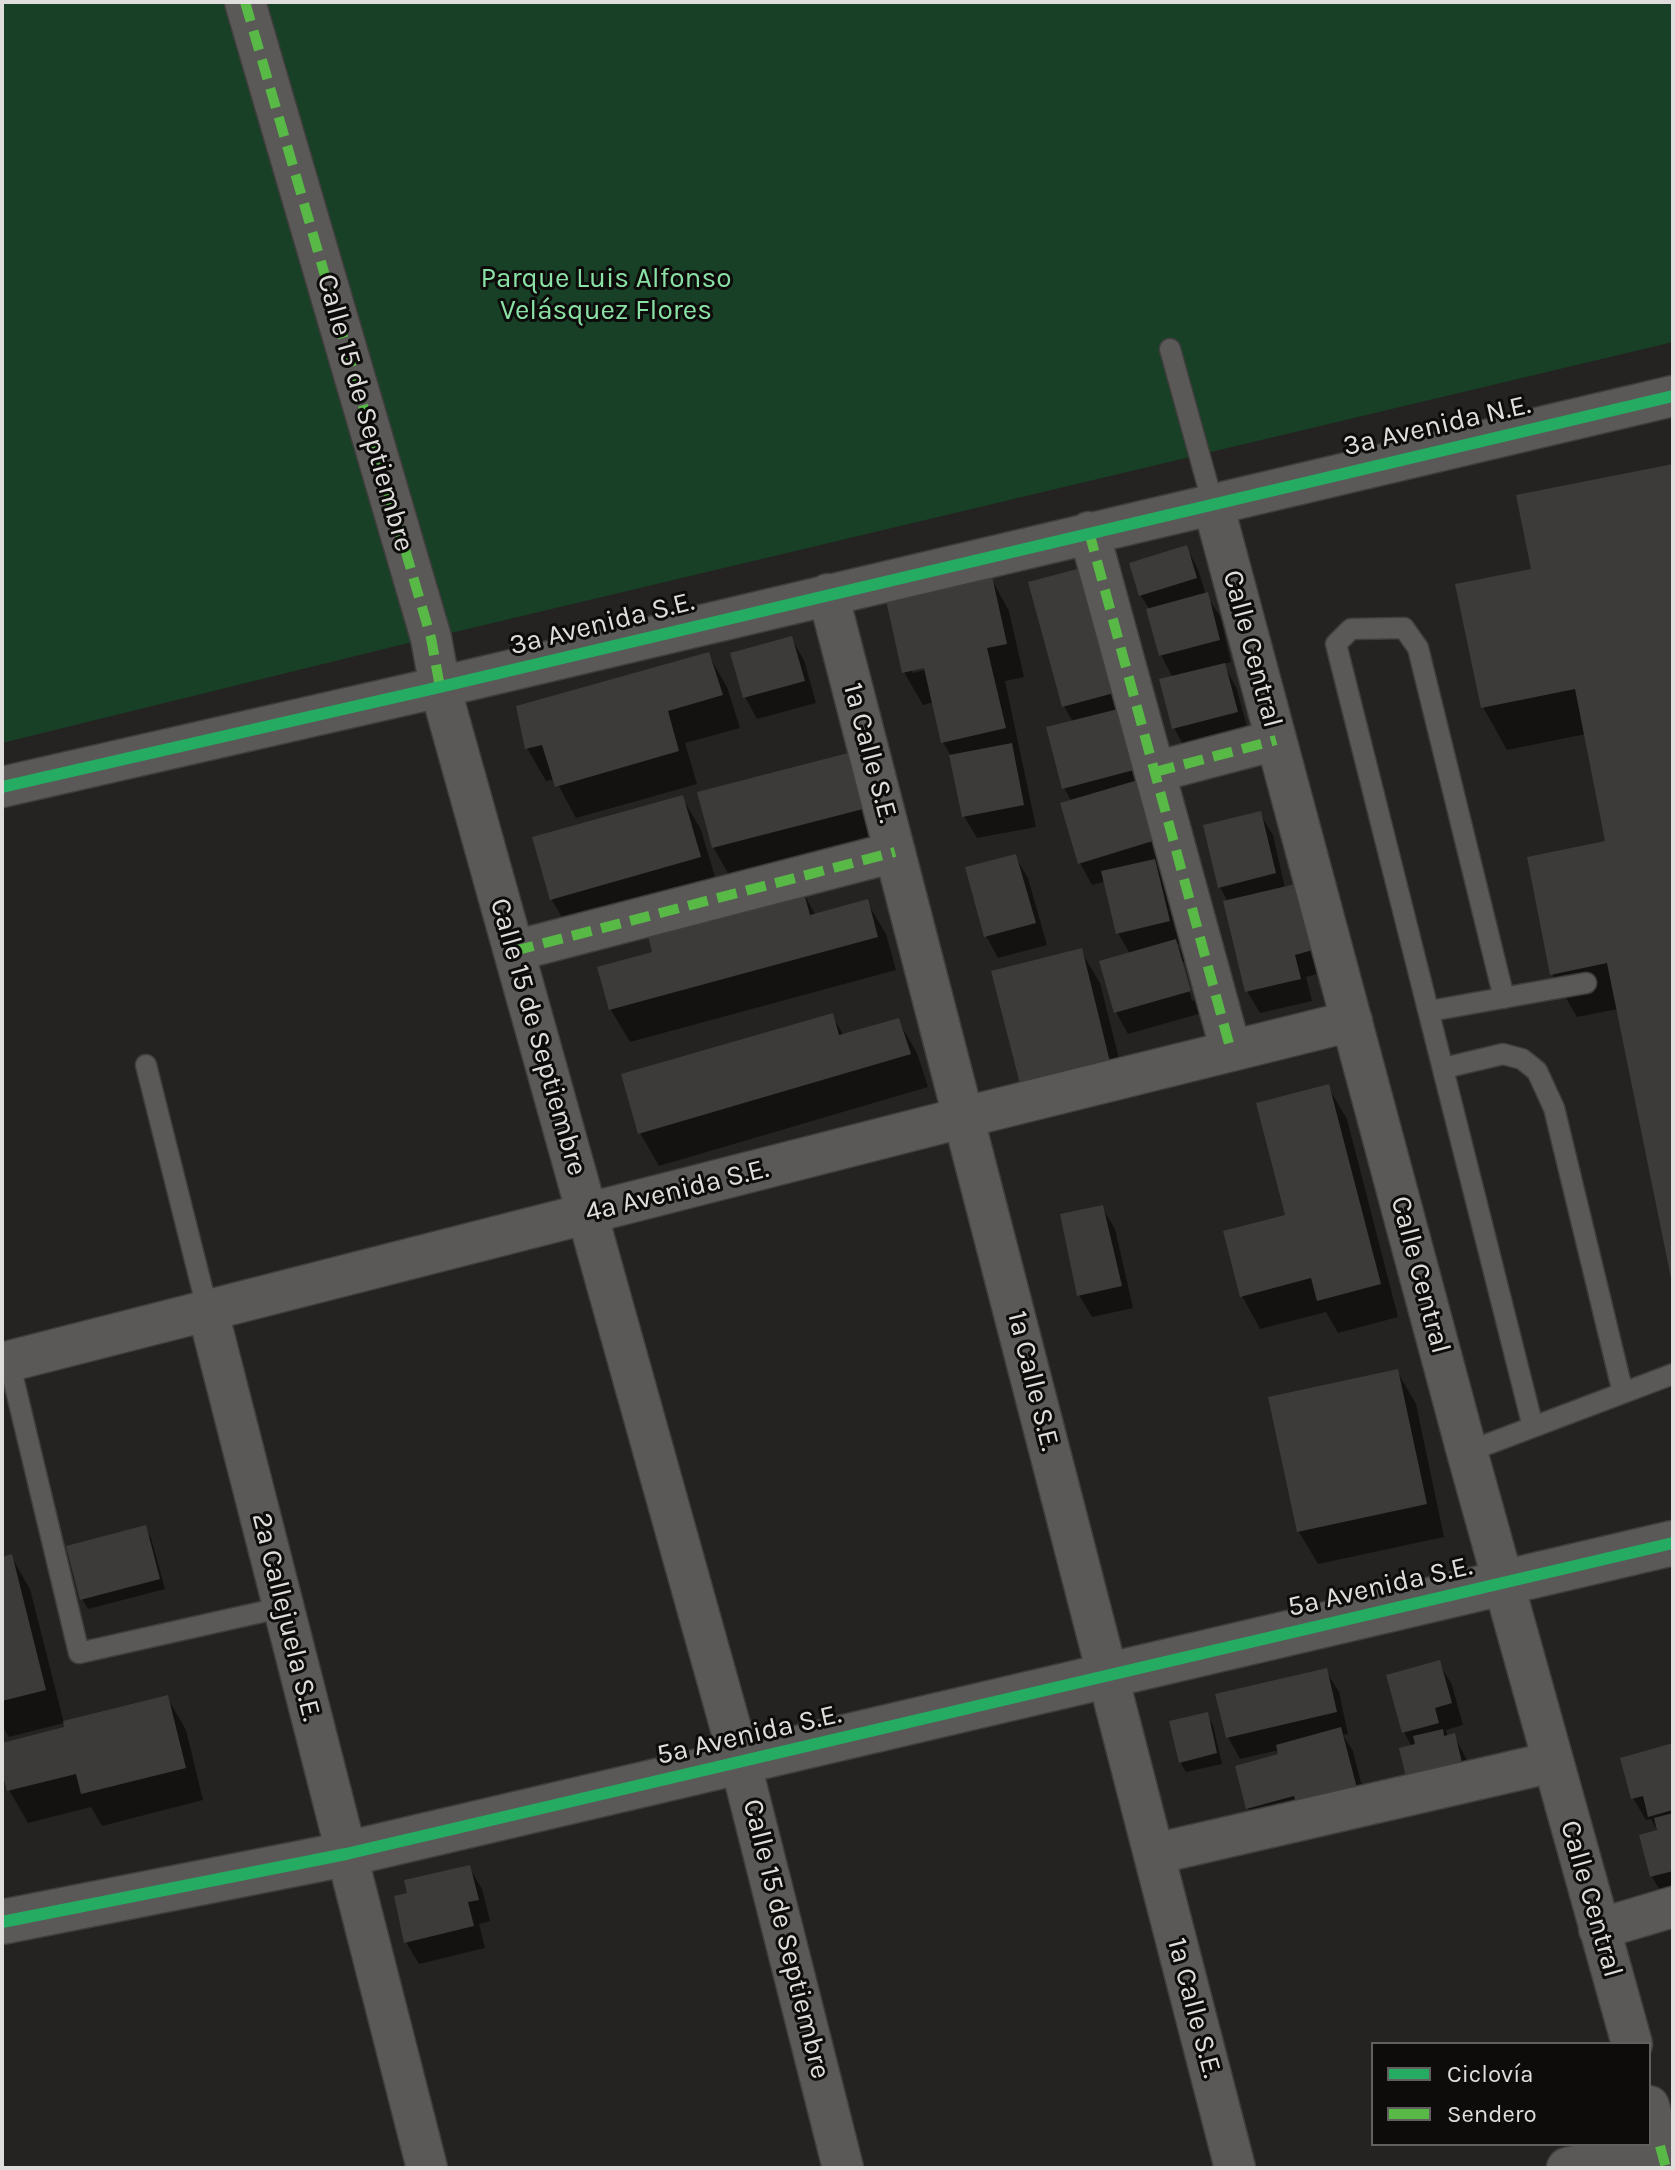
<!DOCTYPE html>
<meta charset="utf-8">
<style>
body{margin:0}
#map{position:relative;width:1675px;height:2170px;overflow:hidden;background:#242321;font-family:Karla,sans-serif}
canvas{display:block}
.frame{position:absolute;inset:0;border:4px solid #e0dedd;pointer-events:none}
.legend{position:absolute;left:1371px;top:2042px;width:280px;height:104px;box-sizing:border-box;background:#0d0c0b;border:2px solid #61605f;margin:0;padding:10px 14px;list-style:none;font-size:24px;color:#e0dedd}
.legend li{display:flex;align-items:center;gap:16px;height:40px}
.legend b{width:40px;border:2px solid #61605f}
</style>
<div id="map">
<canvas width="1675" height="2170"></canvas>
<div class="frame"></div>
<ul class="legend">
<li><b style="height:10px;background:#26ab63"></b>Ciclovía</li>
<li><b style="height:10px;background:#58b947"></b>Sendero</li>
</ul>
</div>
<script>
const ctx = document.querySelector('canvas').getContext('2d');
ctx.lineJoin = 'round';
function fillPath(path, color) { ctx.fillStyle = color; ctx.fill(path, 'evenodd'); }
const poly = rows => new Path2D(rows.map(r => 'M' + r).join(''));
function strokePath(path, color, width, dash) { ctx.strokeStyle = color; ctx.lineWidth = width; ctx.lineCap = dash ? 'butt' : 'round'; ctx.setLineDash(dash || []); ctx.stroke(path); }
function write(font, color, halo, rows, align = 'center') {
  ctx.font = font + ' Karla,sans-serif'; ctx.lineWidth = 6; ctx.setLineDash([]); ctx.textBaseline = 'middle'; ctx.strokeStyle = halo; ctx.fillStyle = color; for (const [text, x, y, turn = 0] of rows) {
    ctx.save(); ctx.translate(x, y); ctx.rotate((+turn || 0) * Math.PI / 180); ctx.textAlign = isNaN(turn) ? turn : align; if (halo) ctx.strokeText(text, 0, 0); ctx.fillText(text, 0, 0); ctx.restore();
  }
}
fillPath(poly([
 [2,2,1673,2,1673,342,396,646,2,743]
]), '#184026');
fillPath(poly([
 [1673,466,1673,1280,1618,1009,1577,1017,1552,974,1608,843,1586,734,1507,750,1483,707,1533,571],
 [1186,547,1198,569,1206,595,1220,616,1231,662,1223,664,1236,687,1249,734,1186,750,1174,728,1173,678,1161,655,1150,610,1141,596,1132,564],
 [1080,570,1167,862,1157,865,1167,883,1181,943,1177,944,1188,963,1202,1013,1128,1034,1116,1012,1130,954,1118,933,1106,881,1092,885,1080,863,1072,802,1064,788,1073,722,1064,706],
 [1181,962,1185,962,1196,1000,1192,1001],
 [991,578,1009,611,1024,677,1005,681,1036,827,977,838,964,816,952,758,943,742,934,702,923,705,904,672],
 [933,664,934,668,912,673,912,669],
 [791,638,804,660,816,703,757,719,745,697],
 [708,654,727,687,740,728,685,743,697,784,576,818,555,779,546,781,527,748],
 [851,754,884,841,732,880,713,847],
 [682,797,701,830,719,890,570,932,552,900],
 [1260,814,1273,835,1285,888,1331,970,1306,977,1312,1001,1260,1013,1247,991,1228,902,1220,887],
 [1015,856,1028,878,1047,945,998,958,986,936],
 [803,892,816,916,867,902,886,934,896,970,630,1042,611,1010,600,969,654,954],
 [1081,951,1100,983,1128,1094,1022,1083],
 [832,1015,844,1036,898,1020,917,1053,928,1087,659,1166,640,1133],
 [1328,1087,1347,1119,1398,1317,1338,1333,1326,1312,1260,1329,1242,1296,1288,1216],
 [1102,1207,1115,1229,1133,1308,1092,1317,1079,1295],
 [1397,1371,1416,1404,1444,1537,1318,1564,1299,1532,1270,1398],
 [145,1528,151,1538,165,1589,88,1609,82,1599],
 [11,1556,30,1589,64,1723,9,1737,2,1725,2,1559],
 [1439,1663,1452,1685,1463,1725,1446,1730,1448,1737,1454,1736,1466,1758,1476,1798,1412,1747,1404,1732],
 [1326,1671,1339,1692,1348,1734,1343,1735,1353,1751,1369,1814,1260,1830,1248,1808,1280,1755,1279,1750,1240,1759,1228,1737],
 [167,1697,186,1730,203,1800,102,1826,91,1807,28,1823,9,1790,2,1764,2,1745,67,1729],
 [1207,1715,1213,1725,1222,1764,1186,1772,1180,1762],
 [1673,1745,1673,1896,1665,1898,1652,1877,1641,1836,1658,1832,1651,1819,1646,1820,1633,1798],
 [469,1867,482,1889,490,1921,479,1924,485,1948,419,1964,406,1942,409,1894]
]), '#0007');
fillPath(poly([
 [1673,464,1673,1283,1672,1283,1607,963,1550,975,1527,857,1605,841,1575,689,1481,708,1455,584,1531,569,1516,495],
 [1187,545,1197,578,1139,596,1129,563],
 [1081,568,1114,693,1062,707,1028,582],
 [992,576,1007,644,987,648,1006,728,941,743,924,668,902,673,886,600],
 [1208,592,1220,640,1159,656,1146,609],
 [792,636,805,681,743,698,730,653],
 [709,652,723,695,668,711,679,751,555,787,542,745,525,749,516,706],
 [1225,663,1238,712,1172,729,1159,679],
 [1118,709,1134,770,1062,789,1046,727],
 [1012,743,1024,805,962,817,949,755],
 [852,752,867,808,712,848,697,792],
 [1138,780,1156,840,1078,864,1060,803],
 [683,795,701,857,550,900,532,837],
 [1261,811,1276,873,1218,888,1203,825],
 [1016,854,1036,923,984,937,965,867],
 [1155,859,1170,921,1116,934,1101,871],
 [1304,882,1320,948,1295,955,1301,979,1245,992,1223,901],
 [803,890,810,915,868,899,878,937,609,1010,597,967,652,952,647,932],
 [1176,939,1191,991,1114,1013,1099,961],
 [1082,948,1110,1062,1020,1084,991,971],
 [833,1013,839,1035,899,1018,911,1054,638,1134,621,1074],
 [1329,1084,1381,1284,1317,1301,1311,1278,1240,1297,1223,1231,1285,1215,1256,1103],
 [1103,1205,1122,1286,1077,1296,1060,1214],
 [1398,1369,1427,1504,1297,1532,1268,1397],
 [146,1525,160,1579,80,1600,66,1546],
 [12,1554,46,1690,2,1701,2,1557],
 [1440,1660,1452,1703,1435,1708,1439,1723,1402,1733,1386,1675],
 [1327,1668,1337,1712,1226,1738,1215,1694],
 [168,1695,186,1768,81,1794,76,1774,7,1791,2,1772,2,1743,64,1727,63,1721],
 [1208,1712,1217,1753,1179,1763,1169,1721],
 [1341,1727,1358,1792,1298,1809,1294,1796,1246,1809,1235,1766,1278,1754,1276,1745],
 [1443,1729,1444,1736,1455,1733,1465,1776,1409,1790,1399,1748,1415,1744,1413,1736],
 [1673,1743,1673,1810,1648,1817,1643,1796,1631,1799,1620,1758],
 [1673,1813,1673,1871,1650,1877,1639,1835,1657,1830,1654,1818],
 [470,1865,479,1900,468,1902,474,1926,404,1943,394,1896,407,1893,404,1880]
]), '#3c3b3a');
const lane = poly([
 [1170,349,1213,504],
 [1504,998,1418,648,1404,628,1351,629,1336,644,1533,1427],
 [1430,1011,1586,983],
 [146,1065,208,1312],
 [1444,1068,1503,1054,1522,1059,1537,1071,1554,1108,1623,1393],
 [9,1361,79,1653,284,1607],
 [1467,1452,1673,1374]
]);
const street = poly([
 [245,2,431,638,440,687,740,1761,843,2168],
 [1213,504,1467,1452,1632,2044],
 [1089,532,1231,1051],
 [828,594,1235,2168],
 [1155,772,1276,740],
 [2,787,440,687,1673,396],
 [514,951,895,852],
 [208,1312,427,2168],
 [2,1363,965,1117,1352,1021],
 [1154,1854,1553,1762],
 [1599,1929,1673,1907],
 [1649,2106,1666,2168],
 [1567,2168,1673,2143]
]);
const secondary = poly([
 [2,1922,346,1854,1673,1543]
]);
strokePath(lane, '#3f3e3d', 23);
strokePath(street, '#3f3e3d', 43);
strokePath(secondary, '#3f3e3d', 47);
strokePath(lane, '#5a5958', 20);
strokePath(street, '#5a5958', 40);
strokePath(secondary, '#5a5958', 44);
strokePath(poly([
 [245,2,431,638,440,687],
 [1089,532,1231,1051],
 [1155,772,1276,740],
 [514,951,895,852],
 [1660,2146,1666,2168]
]), '#58b947', 10, [20, 10]);
strokePath(poly([
 [2,787,440,687,1673,396],
 [2,1922,346,1854,1673,1543]
]), '#26ab63', 12);
write('28px', '#8ae1a5', '#0d0c0b', [
 ["Parque Luis Alfonso",606,279],
 ["Velásquez Flores",606,311]
]);
write('28px', '#e0dedd', '#0d0c0b', [
 ["Calle 15 de Septiembre",365,413,74],
 ["3a Avenida N.E.",1437,426,-13],
 ["3a Avenida S.E.",602,624,-14],
 ["Calle Central",1252,649,75],
 ["1a Calle S.E.",870,753,75],
 ["Calle 15 de Septiembre",538,1037,74],
 ["4a Avenida S.E.",677,1191,-14],
 ["Calle Central",1420,1275,75],
 ["1a Calle S.E.",1033,1381,76],
 ["5a Avenida S.E.",1380,1587,-13],
 ["2a Callejuela S.E.",286,1617,76],
 ["5a Avenida S.E.",749,1735,-13],
 ["Calle Central",1591,1899,74],
 ["Calle 15 de Septiembre",786,1939,76],
 ["1a Calle S.E.",1194,2008,75]
]);
</script>
